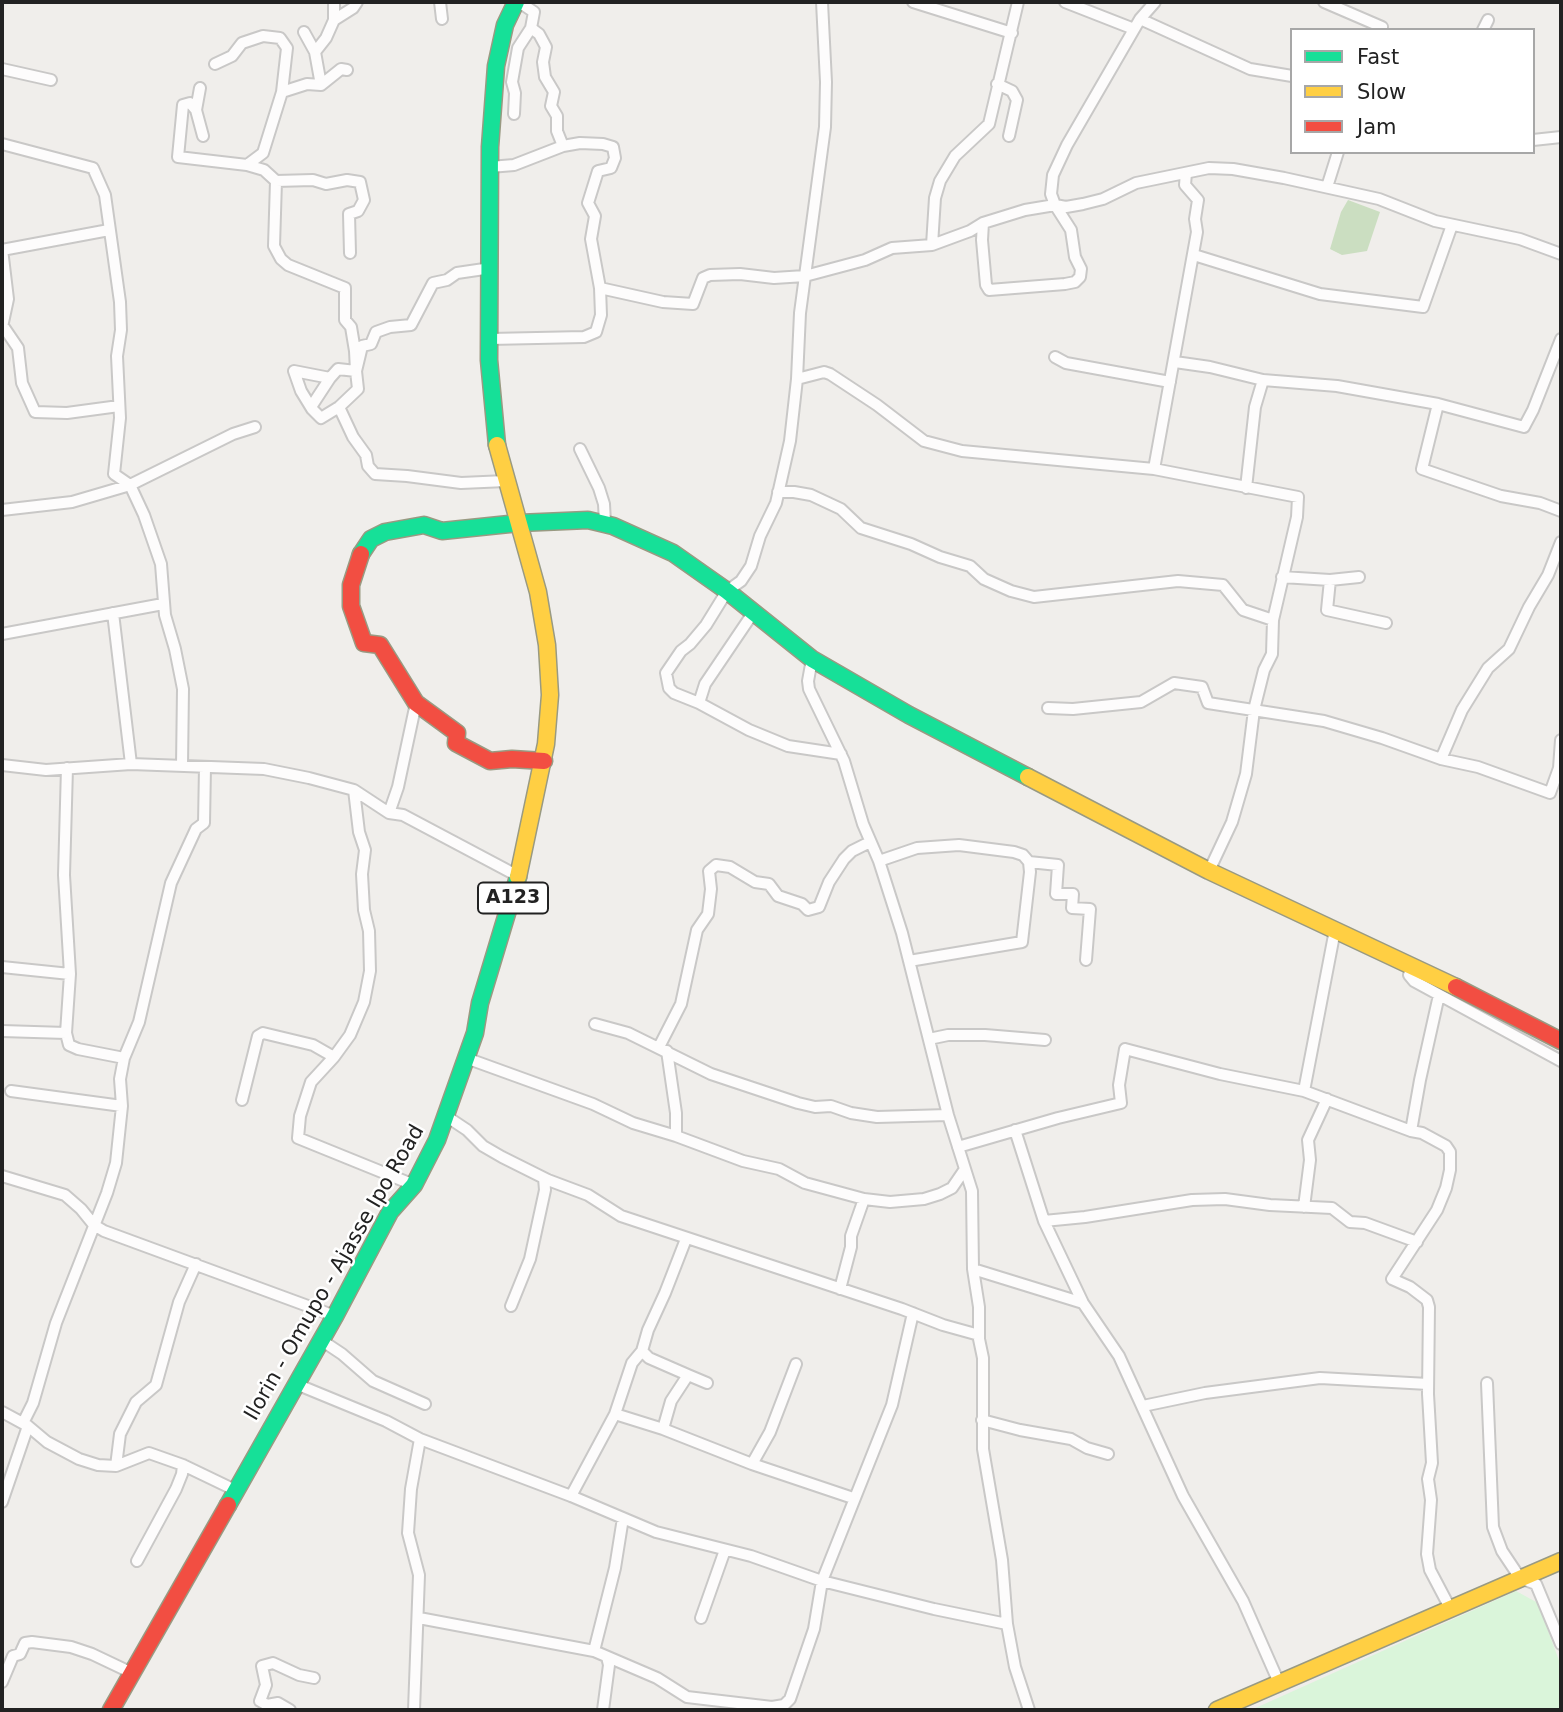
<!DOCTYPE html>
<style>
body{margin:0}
#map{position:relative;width:1563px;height:1712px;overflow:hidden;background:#f0eeeb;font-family:"DejaVu Sans",sans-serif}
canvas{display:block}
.frame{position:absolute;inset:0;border:4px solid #222;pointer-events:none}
.legend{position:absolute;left:1290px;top:28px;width:245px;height:126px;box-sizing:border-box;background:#fff;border:2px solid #a7a7a7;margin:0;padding:9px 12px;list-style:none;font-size:21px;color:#222}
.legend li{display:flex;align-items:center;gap:14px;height:35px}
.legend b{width:35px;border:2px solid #a7a7a7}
</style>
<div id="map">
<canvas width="1563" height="1712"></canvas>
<div class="frame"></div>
<ul class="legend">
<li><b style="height:9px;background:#16e098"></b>Fast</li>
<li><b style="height:9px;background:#ffcf43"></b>Slow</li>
<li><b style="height:9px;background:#f24e42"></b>Jam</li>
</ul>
</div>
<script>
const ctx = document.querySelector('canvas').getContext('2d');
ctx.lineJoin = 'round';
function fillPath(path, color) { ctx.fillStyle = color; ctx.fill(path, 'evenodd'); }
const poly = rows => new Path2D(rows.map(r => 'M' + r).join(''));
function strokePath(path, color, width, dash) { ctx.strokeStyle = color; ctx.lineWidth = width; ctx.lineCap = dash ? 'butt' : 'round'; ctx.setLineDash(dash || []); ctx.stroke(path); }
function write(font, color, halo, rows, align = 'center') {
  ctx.font = font + ' "DejaVu Sans",sans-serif'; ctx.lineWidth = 5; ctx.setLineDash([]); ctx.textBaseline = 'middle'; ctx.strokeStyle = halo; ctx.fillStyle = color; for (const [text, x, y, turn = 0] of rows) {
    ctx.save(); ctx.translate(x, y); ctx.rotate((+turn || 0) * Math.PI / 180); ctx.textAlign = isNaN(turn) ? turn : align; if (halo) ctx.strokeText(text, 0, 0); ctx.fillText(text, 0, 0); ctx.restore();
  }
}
fillPath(poly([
 [1348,200,1380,212,1367,251,1342,255,1330,249,1341,212]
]), '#cbdec1');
fillPath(poly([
 [1516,1591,1538,1603,1561,1666,1561,1710,1251,1710]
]), '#daf5da');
const street = poly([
 [440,2,442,19],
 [913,2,1012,33],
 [1065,2,1134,29],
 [1324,2,1382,27,1381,30],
 [1140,19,1250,69,1292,76],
 [334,20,353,8,357,2],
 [531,28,539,34,546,47,543,62,545,77,554,92,551,106,557,116,557,131,563,146],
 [1483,30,1488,20],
 [304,32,315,52,321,85],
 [315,52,326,38,334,20,334,2],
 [215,64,232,56,242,43,263,36,280,38,287,48,282,92,263,153,247,165],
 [2,69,51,80],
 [997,84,1012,91,1017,100,1009,136],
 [282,92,307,84,321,85,341,69,347,70],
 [196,110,200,88],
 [514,114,515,93,512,82,518,48,531,28,534,12,519,2],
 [203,136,196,110,190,103,183,105,178,157,247,165,264,170,276,181,274,246,281,259,288,265,345,288,345,320,351,327,355,351,356,371,358,389,339,407,321,418,312,409,301,391,294,371,330,378,338,369,356,371,362,346,371,344,376,332,390,327,411,325,433,283,447,280,457,273,491,268],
 [1533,140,1561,137],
 [2,144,93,168,105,195,120,302,121,330,117,356,120,418,114,474,130,485,144,515,161,564,165,615,175,649,183,689,182,765],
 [276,181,313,180,326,184,347,180,360,182,364,200,358,211,349,214,350,253],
 [1327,187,1338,152],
 [983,223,982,240,986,285,989,290,1065,284,1075,282,1080,277,1081,269,1075,257,1071,230,1055,205,1051,194,1053,175,1067,145,1140,19,1155,2],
 [932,245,935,198,940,181,955,156,989,124,1018,2],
 [2,250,109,230],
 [1194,255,1320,294,1423,307,1452,225],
 [600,288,663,302,693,304,703,278,710,275,740,274,774,278,805,276,865,260,892,248,932,245,970,231,983,223,1025,210,1055,205,1066,207,1083,204,1103,199,1136,183,1209,168,1233,169,1284,178,1379,199,1435,221,1520,239,1561,254],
 [3,326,18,348,22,383,35,412,67,413,119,406],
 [2,327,8,299,2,249],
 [490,339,584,337,596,332,601,315,600,288,591,239,595,216,588,203,598,171,611,168,615,158,613,147,603,144,580,143,563,146,514,165,490,167],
 [1561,339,1533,410,1524,427,1438,404,1422,469,1501,496,1540,503,1561,511],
 [1055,357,1066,363,1170,382],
 [1175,362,1210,367,1263,380,1255,407,1246,488],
 [797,379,824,372,830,374,877,405,924,441,962,451,1154,469,1298,497,1297,517,1273,620,1272,654,1264,670,1254,710,1246,774,1232,822,1209,871],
 [1263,380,1337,386,1438,404],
 [311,407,330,378],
 [339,407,353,437,366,455,368,466,375,474,407,476,461,483,506,481],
 [580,449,599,488,604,504,605,522],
 [1154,469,1197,232,1195,219,1198,200,1185,185,1186,173],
 [778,492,794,492,811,495,841,509,861,528,911,544,940,557,970,566,984,579,1011,591,1034,597,1178,581,1223,585,1243,610,1273,620],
 [2,510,72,502,130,485,233,434,255,427],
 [1282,577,1330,580,1359,577],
 [1330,580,1327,610,1386,623],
 [113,613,131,764],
 [753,613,705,684,699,703,749,730,788,746,841,754],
 [2,634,163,604],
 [812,659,808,681,809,689,844,761,863,824,879,861,902,933,948,1115,972,1191,973,1269,979,1307,979,1339,983,1358,983,1449,1002,1560,1007,1624,1015,1667,1029,1710],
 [699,703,674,693,669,688,666,673,681,651,690,644,706,625,727,591,741,581,751,566,760,536,776,503,790,441,797,379,800,313,825,127,826,82,822,2],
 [1048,708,1073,709,1141,702,1174,683,1202,687,1208,703,1324,721,1382,738,1441,759,1478,767,1550,793,1559,768,1561,740],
 [1441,759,1462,710,1488,668,1509,649,1529,607,1548,575,1561,542],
 [2,765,46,770,131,764,264,769,309,778,354,790,389,813,403,815,518,876],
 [67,768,64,875,70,974,66,1033,69,1045,78,1049,124,1058],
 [354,790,359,832,365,850,362,874,364,910,369,931,370,971,364,1002,350,1035,334,1057,311,1082,300,1116,298,1138,414,1185],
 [389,813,398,787,416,703],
 [879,861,917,848,959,845,1014,852,1023,855,1029,862,1030,872,1022,942,909,961],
 [1029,862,1058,865,1056,894,1073,894,1072,908,1090,909,1086,960],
 [1412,965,1409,975,1414,981,1561,1061],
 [2,967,70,974],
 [595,1024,628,1033,711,1074,798,1103,815,1107,831,1106,851,1113,877,1117,948,1115],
 [2,1031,66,1033],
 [929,1039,948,1035,985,1035,1045,1040],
 [659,1047,681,1004,697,930,708,914,711,889,709,871,716,865,730,867,755,882,769,884,778,896,802,904,808,910,819,907,829,882,844,859,852,851,870,842],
 [667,1051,676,1113,676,1136],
 [466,1058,593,1104,633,1123,676,1136,743,1161,779,1169,805,1183,864,1199,890,1202,924,1199,940,1194,952,1188,965,1169],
 [11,1091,122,1106],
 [1304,1091,1335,930],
 [242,1100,258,1036,263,1033,313,1045,334,1057],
 [446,1116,467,1130,483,1146,502,1157,548,1180,588,1195,621,1216,902,1309,943,1325,979,1335],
 [1015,1130,1044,1221,1083,1303,1119,1356,1183,1496,1243,1601,1280,1685],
 [1411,1131,1420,1080,1439,995],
 [958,1147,1058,1118,1121,1103,1119,1085,1125,1049,1220,1074,1304,1091,1411,1131,1422,1133,1446,1146,1450,1152,1450,1170,1446,1188,1437,1210,1392,1279,1410,1287,1427,1300,1429,1307,1428,1394,1432,1463,1428,1479,1431,1500,1427,1554,1430,1570,1450,1608],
 [2,1176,65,1195,81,1209,94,1225,104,1231,335,1316],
 [1304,1207,1310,1160,1308,1140,1327,1099],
 [1044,1221,1085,1217,1192,1200,1225,1199,1270,1205,1332,1208,1350,1222,1365,1223,1417,1242],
 [973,1269,1083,1303],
 [840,1289,851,1247,851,1236,864,1199],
 [511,1306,530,1259,545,1190,544,1178],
 [321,1340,342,1354,373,1381,425,1404],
 [642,1351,649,1358,688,1375,671,1401,663,1429],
 [688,1375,707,1383],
 [1487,1383,1493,1527,1502,1551,1520,1578,1536,1584,1561,1644],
 [296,1384,386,1421,420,1439,571,1496,656,1532,751,1556,822,1581,934,1609,1007,1624],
 [1143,1406,1205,1393,1320,1378,1428,1384],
 [2,1412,28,1426,47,1442,79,1459,98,1465,116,1466,149,1453,183,1465,235,1490],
 [615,1414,663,1429,752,1464,853,1498],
 [982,1420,1020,1430,1071,1439,1087,1448,1108,1454],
 [23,1423,33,1403,56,1323,107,1193,116,1163,122,1106,120,1079,124,1058,139,1022,171,883,196,829,204,823,205,767],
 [752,1464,770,1432,796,1364],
 [116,1466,120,1434,136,1402,156,1385,179,1302,196,1264],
 [571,1496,615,1414,632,1363,642,1351,648,1330,665,1293,686,1239],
 [2,1502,28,1426],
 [137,1561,176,1489,182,1474,183,1465],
 [419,1618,594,1651,657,1678,687,1697,772,1707,784,1705,790,1699,814,1629,822,1581,892,1405,913,1313],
 [701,1618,725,1550],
 [594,1651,615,1568,623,1518],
 [2,1682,13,1656,20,1654,25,1643,32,1642,71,1647,92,1654,132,1673],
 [290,1710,278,1703,267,1705,260,1701,266,1685,262,1666,273,1663,299,1675,314,1678],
 [414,1710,419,1575,408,1533,411,1489,420,1439],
 [603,1710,609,1665,607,1657]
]);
const fast = poly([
 [497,445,489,360,490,147,496,66,505,25,516,2],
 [361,554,371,539,385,532,424,525,442,531,519,523,588,520,613,526,673,553,727,591,812,659,909,715,1028,777],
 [228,1505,335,1316,390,1212,414,1185,437,1140,475,1033,480,1003,518,877]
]);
const slow = poly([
 [497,445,538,592,547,645,550,695,546,744,518,877],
 [1028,777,1209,871,1456,987],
 [1217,1710,1561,1561]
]);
const jam = poly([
 [361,554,351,585,351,606,364,643,380,645,416,703,457,733,456,743,490,761,512,759,544,761],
 [1456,987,1561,1041],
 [111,1710,228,1505]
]);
strokePath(street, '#c9c8c7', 14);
strokePath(fast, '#999a82', 19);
strokePath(slow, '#999a82', 19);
strokePath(jam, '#999a82', 19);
strokePath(street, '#fdfcfc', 10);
strokePath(fast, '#16e098', 16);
strokePath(slow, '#ffcf43', 16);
strokePath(jam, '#f24e42', 16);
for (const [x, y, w] of [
 [513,898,70]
]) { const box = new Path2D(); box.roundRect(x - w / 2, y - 15.5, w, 31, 5); ctx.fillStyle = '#fff'; ctx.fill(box); strokePath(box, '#222', 2); }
write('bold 19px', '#222', null, [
 ["A123",513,898]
]);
write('21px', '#222', '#fff', [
 ["Ilorin - Omupo - Ajasse Ipo Road",335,1273,-60]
]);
</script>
